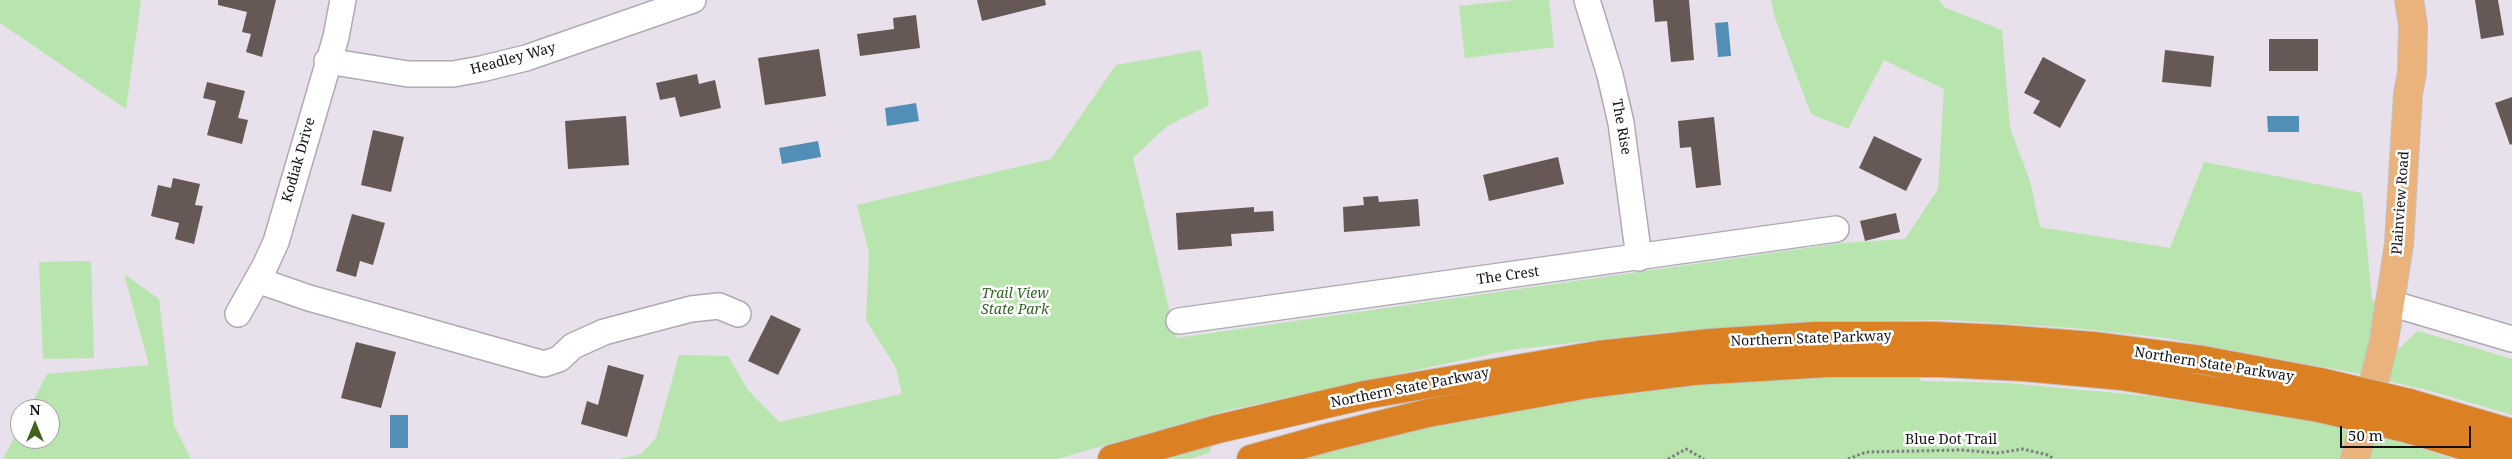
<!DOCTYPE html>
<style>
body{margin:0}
#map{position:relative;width:2512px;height:459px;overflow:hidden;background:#e8e0eb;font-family:"Noto Serif",serif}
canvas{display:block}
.north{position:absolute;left:10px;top:399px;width:50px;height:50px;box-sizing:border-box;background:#fff;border:1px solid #a19fa1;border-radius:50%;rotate:0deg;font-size:14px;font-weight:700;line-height:20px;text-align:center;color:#131014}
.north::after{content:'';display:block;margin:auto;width:18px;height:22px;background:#3f631b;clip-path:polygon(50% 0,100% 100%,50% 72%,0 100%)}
.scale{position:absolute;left:2340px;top:426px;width:131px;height:22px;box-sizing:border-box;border:2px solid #131014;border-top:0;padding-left:6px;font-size:15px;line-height:18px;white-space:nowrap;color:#131014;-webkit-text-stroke:4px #fff;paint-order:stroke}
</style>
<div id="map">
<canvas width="2512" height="459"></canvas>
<div class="north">N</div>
<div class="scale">50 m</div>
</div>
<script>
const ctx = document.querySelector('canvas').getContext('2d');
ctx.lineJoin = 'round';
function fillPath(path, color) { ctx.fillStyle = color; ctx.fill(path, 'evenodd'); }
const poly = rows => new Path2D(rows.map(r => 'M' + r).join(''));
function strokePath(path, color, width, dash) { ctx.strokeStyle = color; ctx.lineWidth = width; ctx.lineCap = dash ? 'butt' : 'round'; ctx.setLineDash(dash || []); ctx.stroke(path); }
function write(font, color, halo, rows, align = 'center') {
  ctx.font = font + ' "Noto Serif",serif'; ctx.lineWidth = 5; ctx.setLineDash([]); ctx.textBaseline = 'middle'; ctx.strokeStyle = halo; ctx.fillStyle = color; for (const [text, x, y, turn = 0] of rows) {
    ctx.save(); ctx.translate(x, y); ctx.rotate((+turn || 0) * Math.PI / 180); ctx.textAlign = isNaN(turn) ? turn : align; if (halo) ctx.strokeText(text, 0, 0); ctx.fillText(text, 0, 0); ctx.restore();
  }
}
fillPath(poly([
 [0,0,141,0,126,109,0,23],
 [1514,0,1549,0,1554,47,1465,58,1459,6],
 [1771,0,1939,0,1944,7,2002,30,2010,128,2030,181,2040,227,2170,248,2204,162,2362,193,2372,301,2381,303,2361,374,2166,338,2073,328,1949,320,1802,322,1666,332,1510,350,1229,410,1057,459,618,459,641,454,656,438,679,355,728,356,748,390,779,422,902,394,896,368,866,320,869,253,857,205,1051,159,1116,65,1201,50,1209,105,1167,126,1133,158,1176,338,1842,243,1905,239,1938,189,1944,89,1884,60,1848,129,1811,114,1775,18],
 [91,261,94,358,43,359,39,262],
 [124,274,159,299,174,425,191,459,3,459,20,426,20,439,50,439,50,409,29,409,47,374,149,365],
 [2418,331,2512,359,2512,415,2431,391,2388,381,2395,352],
 [1835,373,1835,378,1919,373,1921,381,2008,383,2149,396,2346,427,2346,431,2351,432,2344,459,1294,459,1541,400],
 [2375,434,2453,459,2365,459],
 [1212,446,1209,453,1189,459,1167,459]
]), '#b8e4ae');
fillPath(poly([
 [1728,22,1731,56,1718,57,1715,23],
 [916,103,919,121,887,126,885,108],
 [2267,116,2299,116,2299,132,2268,132],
 [818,141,821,157,782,164,779,148],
 [390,415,408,415,408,448,390,448]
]), '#528fb6');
fillPath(poly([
 [218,0,276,0,262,57,246,52,251,34,242,32,247,12,218,5],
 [977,0,1045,0,1046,5,982,21],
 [1653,0,1689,0,1694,60,1671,62,1667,21,1655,22],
 [2475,0,2498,0,2504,35,2481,39],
 [916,15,920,48,860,56,857,34,894,29,893,18],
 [2269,39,2318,39,2318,71,2269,71],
 [819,49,826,96,765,105,758,58],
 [2165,50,2214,56,2211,87,2162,82],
 [2043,57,2086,80,2060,128,2033,113,2040,101,2024,93],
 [697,74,699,84,715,80,721,108,680,117,675,97,660,100,656,83],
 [207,82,245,91,238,118,248,120,242,144,207,135,216,101,203,98],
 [2512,97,2512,144,2510,145,2495,103],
 [626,116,629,165,568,169,565,121],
 [1714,117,1721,185,1696,188,1691,147,1680,148,1678,121],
 [373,130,404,137,391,192,361,185],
 [1874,136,1922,159,1906,191,1859,168],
 [1558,157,1564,184,1489,201,1483,175],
 [173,178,200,184,195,205,203,206,194,244,175,239,179,223,151,216,158,185,171,188],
 [1378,196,1379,202,1418,199,1420,226,1344,232,1343,207,1364,205,1363,197],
 [1254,207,1254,212,1273,211,1274,231,1231,234,1232,246,1178,250,1176,213],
 [1896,213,1900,232,1865,241,1860,221],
 [352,214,385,223,373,265,360,261,356,277,336,271],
 [771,315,801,329,778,375,748,361],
 [356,342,396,352,381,408,341,398],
 [608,365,644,375,627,437,581,424,587,401,598,405]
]), '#655855');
const minor = poly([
 [1587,0,1610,75,1621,123,1639,258],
 [327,61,408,74,453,74,481,69,526,58,693,0],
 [257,280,309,298,544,364,559,359,573,346,604,332,691,309,719,306,738,314],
 [2390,303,2512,339],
 [238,314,265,266,276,242,336,37,343,0],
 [1179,321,1836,229]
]);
const major = poly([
 [2355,459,2384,341,2399,244,2408,94,2412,73,2413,25,2409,0]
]);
const highway = poly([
 [2409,403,2512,433],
 [2405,428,2508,459],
 [1112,459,1218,429,1365,395,1598,355,1710,343,1815,336,1934,336,2001,339,2093,346,2202,360,2320,382],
 [1251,459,1326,438,1428,413,1588,384,1693,371,1827,363,1940,363,2023,367,2122,376,2319,408]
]);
strokePath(minor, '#b0a9b4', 28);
strokePath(major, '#c2c1c2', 30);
strokePath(highway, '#c2c1c2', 30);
strokePath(poly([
 [1668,459,1686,449,1704,459],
 [1848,459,1866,452,1962,450,1997,453,2023,449,2048,455,2054,459]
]), '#807b82', 3, [2.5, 2.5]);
strokePath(minor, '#fff', 25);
strokePath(major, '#e9b37b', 28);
strokePath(highway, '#db8023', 28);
const highwayBridge = poly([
 [2320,382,2409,403],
 [2319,408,2405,428]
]);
strokePath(highwayBridge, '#c2c1c2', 30, []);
strokePath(highwayBridge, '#db8023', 28);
write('14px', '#131014', '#fff', [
 ["Headley Way",513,59,-15],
 ["The Rise",1621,127,80],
 ["Kodiak Drive",299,160,-74],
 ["Plainview Road",2401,203,-86],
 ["The Crest",1508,276,-8],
 ["Northern State Parkway",1811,339,-2],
 ["Northern State Parkway",2214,365,9],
 ["Northern State Parkway",1410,388,-11],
 ["Blue Dot Trail",1951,440]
]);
write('italic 14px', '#2e651f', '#fff', [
 ["Trail View",1015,294],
 ["State Park",1015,310]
]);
</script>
